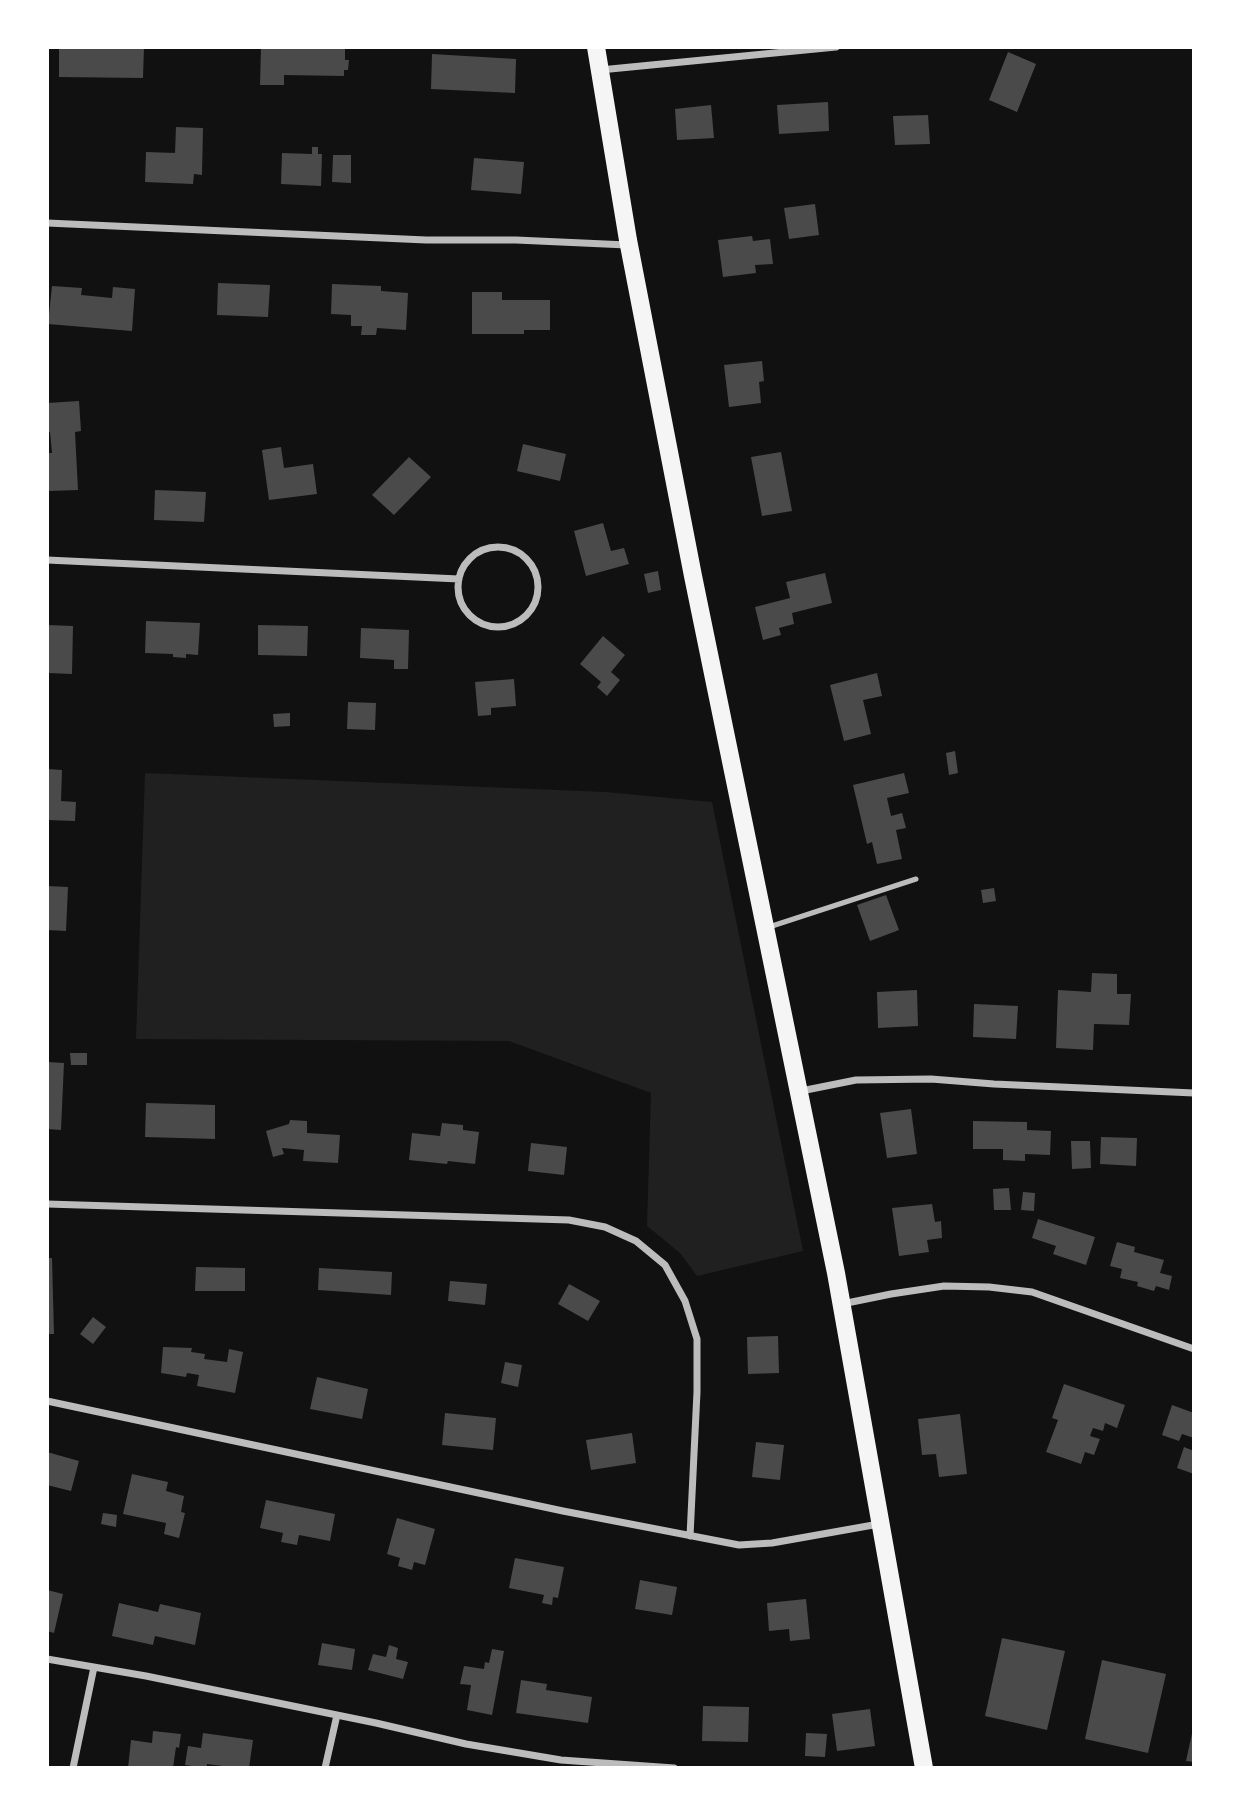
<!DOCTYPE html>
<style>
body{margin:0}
#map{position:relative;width:1241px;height:1815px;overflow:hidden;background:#111;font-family:"Archivo Narrow",sans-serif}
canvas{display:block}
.frame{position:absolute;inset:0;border:49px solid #fff;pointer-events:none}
</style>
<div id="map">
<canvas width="1241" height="1815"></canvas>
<div class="frame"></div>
</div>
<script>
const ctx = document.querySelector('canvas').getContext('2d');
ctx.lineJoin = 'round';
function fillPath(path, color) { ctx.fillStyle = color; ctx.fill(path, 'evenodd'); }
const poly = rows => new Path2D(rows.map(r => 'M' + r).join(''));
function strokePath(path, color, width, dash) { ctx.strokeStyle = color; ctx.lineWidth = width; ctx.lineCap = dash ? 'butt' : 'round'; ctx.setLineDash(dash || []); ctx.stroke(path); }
fillPath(poly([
 [145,773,606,792,712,802,803,1251,697,1276,680,1253,647,1226,651,1093,509,1041,136,1039]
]), '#202020');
fillPath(poly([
 [59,47,144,47,143,78,59,77],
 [261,47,345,47,345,60,349,60,348,70,344,70,344,76,284,75,284,85,260,85],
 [1008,52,1036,64,1017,112,989,100],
 [432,54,516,59,515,93,431,89],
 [828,102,829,131,779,134,777,105],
 [711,105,714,138,677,140,675,109],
 [928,115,930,144,895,145,893,116],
 [176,127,203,128,202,175,194,174,193,184,145,182,146,152,175,153],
 [312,147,318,147,318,154,322,154,321,186,281,184,282,153,312,154],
 [333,155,351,155,351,183,332,182],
 [474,158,524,162,521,194,471,190],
 [815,204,819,235,789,239,784,208],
 [752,236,753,241,770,239,773,264,755,265,756,273,723,277,718,240],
 [218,283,270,285,268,317,217,315],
 [332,284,381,286,381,291,408,293,406,330,377,328,376,335,361,335,362,326,351,326,351,315,331,314],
 [52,286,82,288,81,295,112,298,113,287,135,289,132,331,48,324],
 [472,292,502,292,502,300,550,300,550,330,524,330,524,334,472,334],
 [762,361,764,381,759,382,761,403,729,407,724,365],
 [79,401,81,431,75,432,78,490,49,491,47,453,52,453,50,432,47,432,47,403],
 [523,444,566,454,560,481,517,471],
 [281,447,284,468,313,464,317,494,269,500,262,450],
 [781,452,792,511,762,516,751,457],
 [409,457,431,477,394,515,372,495],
 [155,490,206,492,204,522,154,520],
 [603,523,611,551,624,548,629,564,586,576,574,531],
 [658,571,661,590,648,593,644,574],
 [825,573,832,603,792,613,794,624,779,628,781,635,763,640,755,607,790,598,786,582],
 [146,621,200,623,198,655,186,654,186,658,173,657,173,654,145,653],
 [47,625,73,626,72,674,47,673],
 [258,625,308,626,307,656,258,655],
 [361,628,409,630,408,669,394,669,394,660,360,658],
 [603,636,625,655,611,672,620,680,607,696,597,687,601,682,580,664],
 [877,673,882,696,863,700,871,734,844,741,830,685],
 [514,679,516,706,491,708,491,715,478,716,475,682],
 [348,702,376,703,375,730,347,729],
 [290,713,290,726,274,727,273,714],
 [955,751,958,773,949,775,946,753],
 [47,769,62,770,61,801,76,802,75,821,47,820],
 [904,773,909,793,887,798,891,816,902,813,906,828,896,830,902,859,877,864,872,842,867,844,853,785],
 [47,886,68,887,66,931,47,930],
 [994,888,996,901,983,903,981,890],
 [886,895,899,930,870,941,857,905],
 [1092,973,1117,974,1117,994,1131,994,1129,1025,1094,1024,1093,1050,1056,1048,1058,990,1091,992],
 [917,990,918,1026,878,1028,877,992],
 [974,1004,1018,1006,1016,1039,973,1037],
 [70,1053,87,1053,87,1065,71,1065],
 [47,1062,64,1063,61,1130,47,1129],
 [146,1103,215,1105,215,1139,145,1137],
 [911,1109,917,1154,887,1158,880,1113],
 [290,1120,307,1121,307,1133,340,1135,338,1163,303,1161,304,1150,282,1148,284,1154,273,1157,266,1131,289,1124],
 [973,1121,1027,1122,1027,1130,1051,1131,1050,1155,1025,1154,1025,1161,1003,1160,1003,1149,973,1149],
 [442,1123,463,1125,463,1130,479,1132,475,1164,448,1161,447,1164,409,1160,412,1133,440,1136],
 [1101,1137,1137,1138,1136,1166,1100,1164],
 [1071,1141,1090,1141,1091,1168,1072,1169],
 [531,1143,567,1147,564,1175,528,1171],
 [1009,1188,1011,1210,994,1210,993,1189],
 [1023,1192,1035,1193,1034,1211,1021,1210],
 [932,1204,935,1222,941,1221,942,1238,927,1240,929,1252,899,1256,892,1208],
 [1038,1219,1095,1237,1086,1265,1053,1254,1056,1246,1032,1238],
 [1117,1242,1135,1247,1134,1252,1164,1260,1160,1273,1172,1276,1169,1290,1156,1286,1154,1291,1137,1286,1138,1282,1120,1278,1122,1269,1110,1266],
 [47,1258,52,1258,54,1334,47,1334],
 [196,1267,245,1268,245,1291,195,1291],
 [319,1268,392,1272,391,1295,318,1290],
 [450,1281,487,1284,485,1305,448,1301],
 [569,1284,600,1301,588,1321,558,1304],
 [93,1317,106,1327,93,1344,80,1334],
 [778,1336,779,1373,748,1374,747,1337],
 [163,1347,192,1348,191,1352,205,1354,204,1359,227,1362,229,1349,243,1352,235,1393,197,1386,199,1375,187,1373,186,1377,161,1373],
 [505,1362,522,1365,518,1387,501,1383],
 [317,1377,368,1389,362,1419,310,1409],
 [1064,1384,1125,1405,1117,1428,1105,1423,1103,1431,1093,1428,1090,1436,1100,1439,1094,1455,1085,1452,1081,1464,1046,1452,1058,1420,1052,1418],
 [1172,1405,1194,1413,1194,1438,1182,1434,1179,1441,1162,1435],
 [445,1413,496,1418,493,1450,442,1445],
 [960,1414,967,1474,939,1477,936,1454,922,1455,918,1419],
 [632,1433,636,1463,591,1470,586,1440],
 [756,1442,784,1445,780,1480,752,1477],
 [1184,1447,1194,1451,1194,1474,1177,1468],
 [47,1452,79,1461,71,1491,47,1485],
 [132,1474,168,1482,166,1491,184,1496,181,1512,185,1513,179,1538,164,1534,166,1523,123,1514],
 [266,1500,335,1514,330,1541,299,1535,297,1545,281,1542,283,1533,260,1528],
 [103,1513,117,1515,116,1527,101,1524],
 [397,1518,435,1529,425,1565,414,1562,412,1570,398,1566,400,1558,387,1554],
 [515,1558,564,1567,558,1598,553,1597,552,1605,542,1603,544,1595,509,1588],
 [640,1580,677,1587,672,1615,635,1609],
 [47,1590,63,1594,54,1633,47,1631],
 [806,1599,810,1639,790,1641,789,1629,769,1631,767,1603],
 [119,1603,158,1612,160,1604,201,1613,195,1645,155,1636,153,1645,112,1636],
 [1002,1638,1065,1651,1047,1730,985,1716],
 [322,1643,355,1649,352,1670,318,1665],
 [389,1645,398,1648,396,1659,408,1662,403,1679,368,1670,373,1654,386,1657],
 [492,1649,504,1651,492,1715,467,1710,471,1685,460,1684,464,1666,484,1669,485,1662,489,1663],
 [1102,1660,1166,1674,1148,1753,1085,1739],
 [521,1680,547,1684,546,1690,592,1697,588,1723,516,1713],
 [703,1706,749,1707,748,1742,702,1741],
 [870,1709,875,1746,837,1751,832,1714],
 [1193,1729,1194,1729,1194,1762,1186,1761],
 [153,1731,181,1734,179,1748,176,1747,173,1768,128,1768,131,1740,152,1743],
 [203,1733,253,1740,249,1768,222,1768,222,1766,207,1764,207,1768,185,1765,188,1746,201,1748],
 [806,1733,827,1734,825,1757,805,1756]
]), '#4a4a4a');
strokePath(poly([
 [769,927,916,879]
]), '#bcbcbc', 5);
strokePath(poly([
 [600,70,836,47],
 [47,223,426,240,516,240,627,245],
 '458 587a40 40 0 1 1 80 0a40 40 0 1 1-80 0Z',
 [47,560,459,579],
 [801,1091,856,1080,931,1079,994,1084,1194,1093],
 [47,1204,569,1220,605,1227,636,1241,665,1265,685,1301,697,1339,697,1392,690,1536],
 [842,1304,891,1294,944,1286,989,1287,1032,1292,1194,1349],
 [47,1401,563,1511,739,1545,772,1543,879,1524],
 [47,1659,146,1676,376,1723,466,1744,561,1760,674,1768],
 [73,1768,94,1667],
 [325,1768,337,1715]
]), '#bcbcbc', 7);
strokePath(poly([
 [596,47,628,240,693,576,836,1273,924,1768]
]), '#f5f5f5', 18);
</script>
